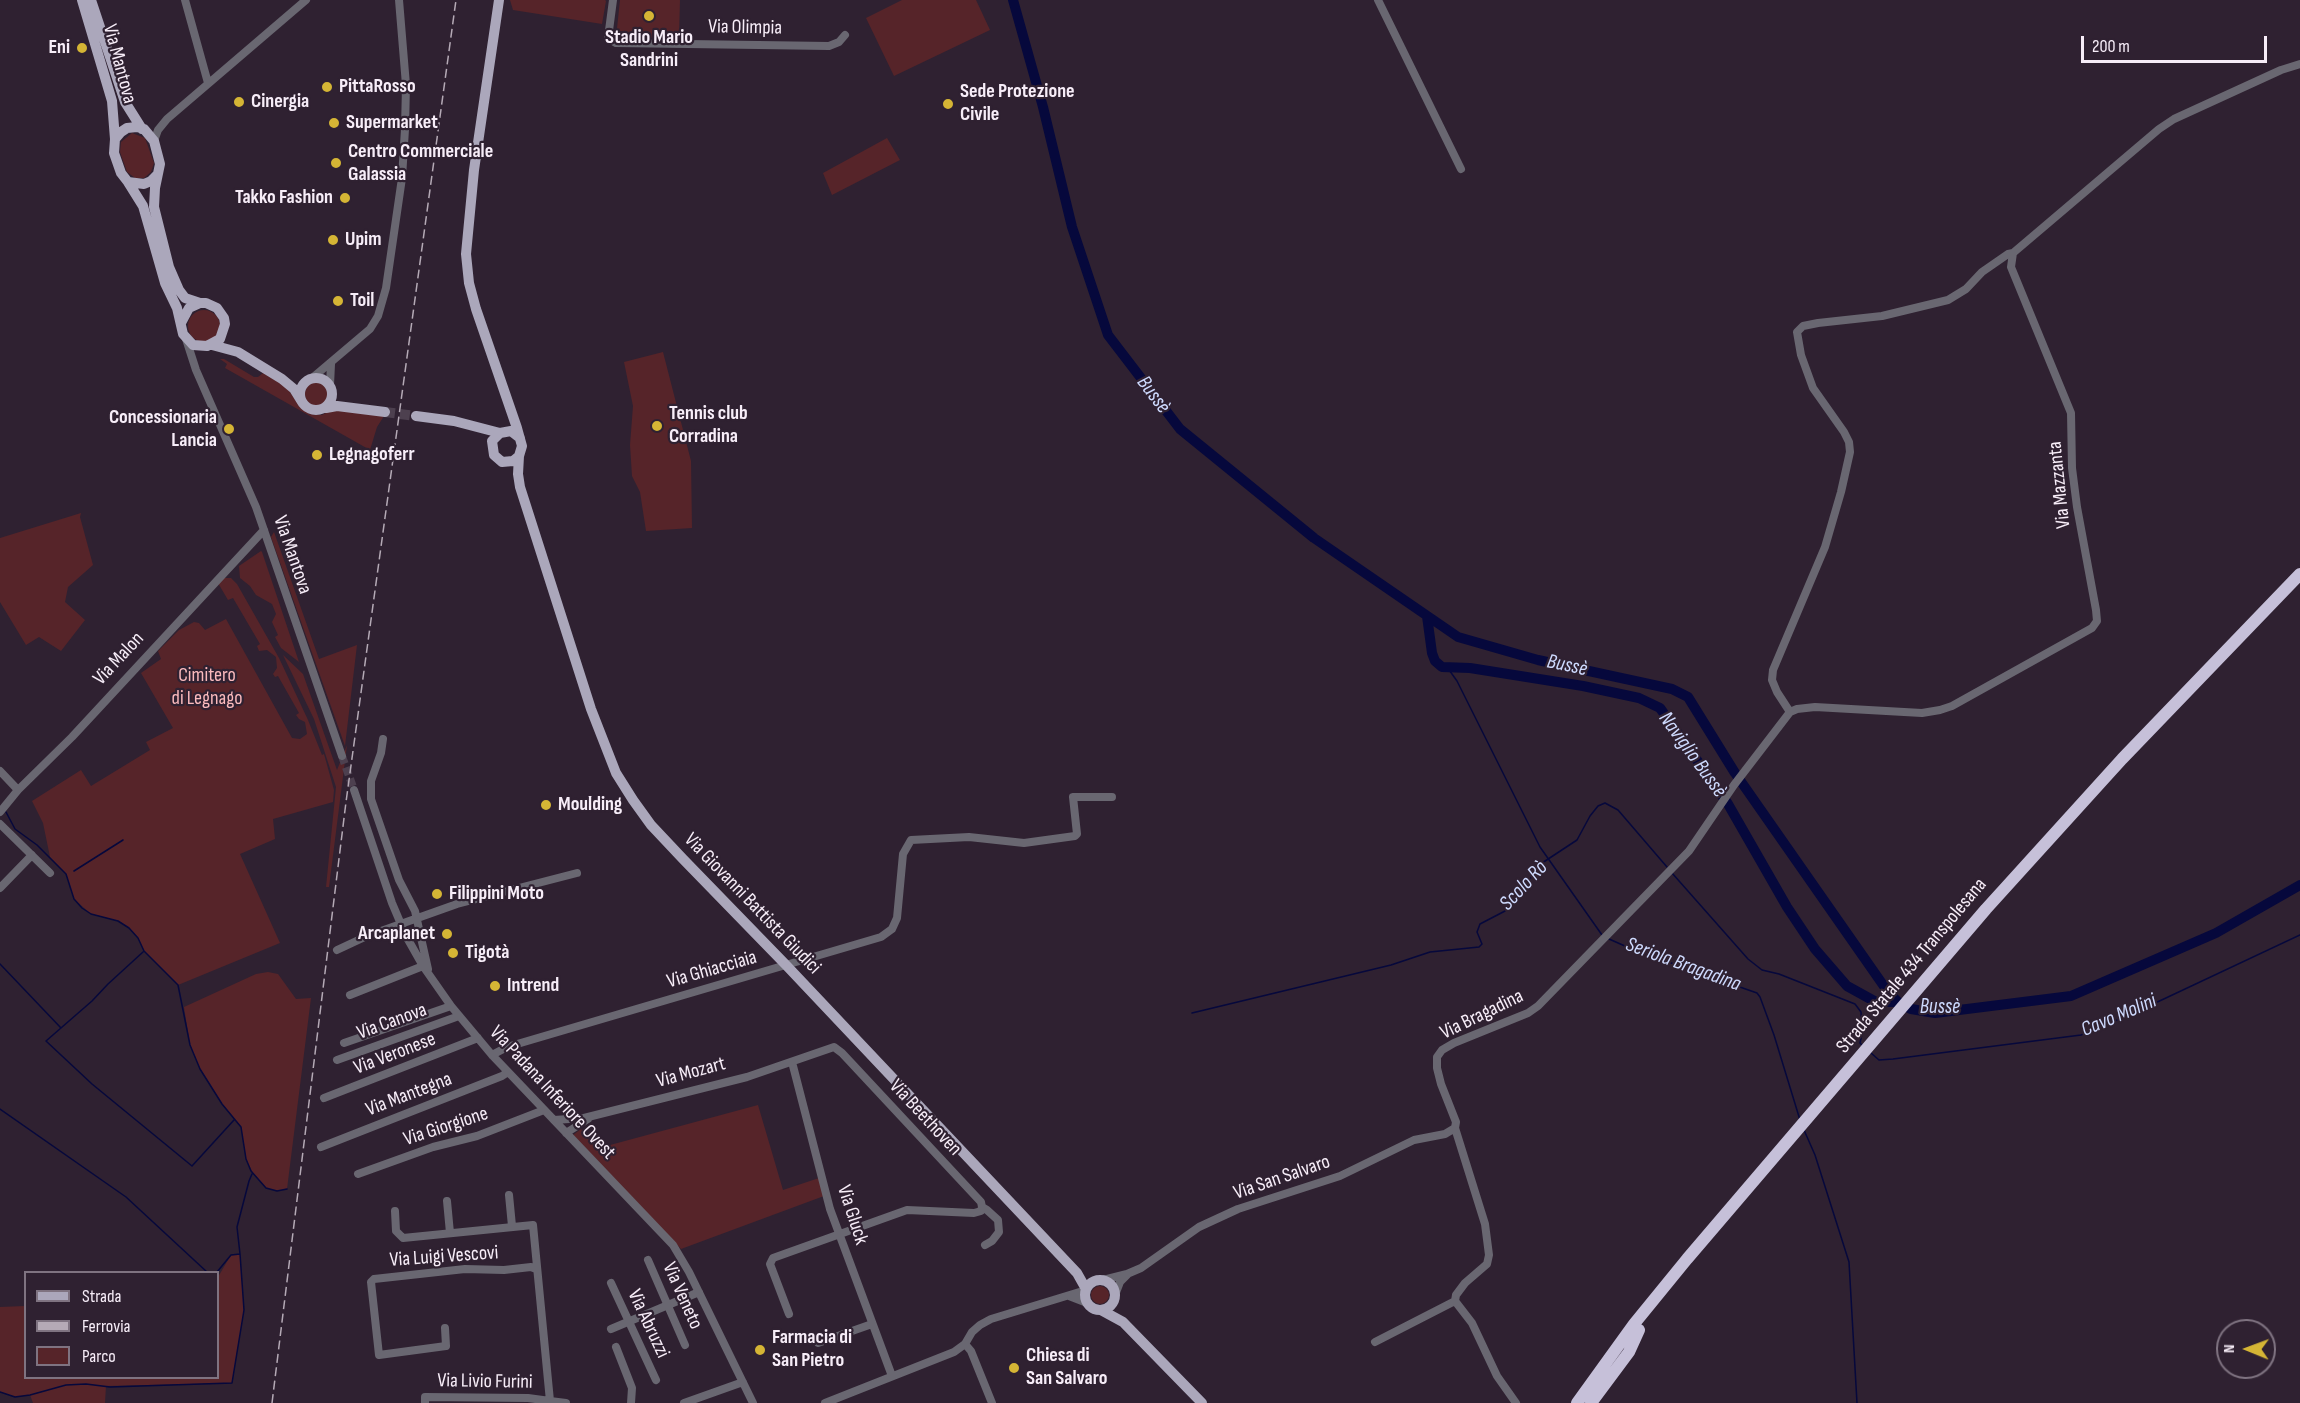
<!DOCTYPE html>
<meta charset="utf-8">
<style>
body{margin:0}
#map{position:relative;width:2300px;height:1403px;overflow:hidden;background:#2f2131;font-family:"Sofia Sans Condensed",sans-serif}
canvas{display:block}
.legend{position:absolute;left:24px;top:1271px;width:195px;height:108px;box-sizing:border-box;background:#2f2131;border:2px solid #7f7381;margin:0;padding:8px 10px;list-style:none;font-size:18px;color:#f7edf8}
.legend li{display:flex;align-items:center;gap:12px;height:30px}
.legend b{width:30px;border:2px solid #7f7381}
.north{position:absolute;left:2216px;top:1319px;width:60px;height:60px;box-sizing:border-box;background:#2f2131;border:2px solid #7f7381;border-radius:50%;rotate:271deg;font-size:16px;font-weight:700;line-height:24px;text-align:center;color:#f7edf8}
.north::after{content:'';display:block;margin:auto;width:21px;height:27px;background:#d5b535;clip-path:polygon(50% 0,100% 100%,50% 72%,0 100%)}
.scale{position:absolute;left:2081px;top:36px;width:186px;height:27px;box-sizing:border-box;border:3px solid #f7edf8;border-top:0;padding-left:8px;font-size:18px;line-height:21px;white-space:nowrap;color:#f7edf8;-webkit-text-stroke:4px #2f2131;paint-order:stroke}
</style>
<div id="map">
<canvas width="2300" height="1403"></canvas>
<ul class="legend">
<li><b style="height:8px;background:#aba7bb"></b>Strada</li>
<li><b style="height:8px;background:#b5aab6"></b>Ferrovia</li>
<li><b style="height:16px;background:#562429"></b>Parco</li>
</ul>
<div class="north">N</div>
<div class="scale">200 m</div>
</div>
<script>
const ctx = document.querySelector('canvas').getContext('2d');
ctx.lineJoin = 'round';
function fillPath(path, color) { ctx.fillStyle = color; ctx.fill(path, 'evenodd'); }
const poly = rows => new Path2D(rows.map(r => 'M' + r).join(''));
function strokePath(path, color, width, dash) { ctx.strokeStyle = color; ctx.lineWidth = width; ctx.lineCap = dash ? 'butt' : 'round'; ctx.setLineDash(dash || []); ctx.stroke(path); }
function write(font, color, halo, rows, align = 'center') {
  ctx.font = font + ' "Sofia Sans Condensed",sans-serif'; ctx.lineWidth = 4.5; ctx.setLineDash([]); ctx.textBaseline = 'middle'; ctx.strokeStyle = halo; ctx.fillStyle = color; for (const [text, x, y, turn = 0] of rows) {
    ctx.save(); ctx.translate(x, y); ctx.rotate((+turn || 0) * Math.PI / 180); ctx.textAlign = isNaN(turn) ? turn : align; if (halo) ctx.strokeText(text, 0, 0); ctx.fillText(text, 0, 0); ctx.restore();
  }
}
fillPath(poly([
 [510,0,605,0,606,1,602,24,513,10],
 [620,0,680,0,679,38,616,38],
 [902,0,976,0,990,30,894,76,866,18],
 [132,133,145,138,154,163,151,172,144,178,135,178,127,172,120,152,121,142],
 [887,138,900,160,832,195,823,173],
 '188 326a16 16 0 1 1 32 0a16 16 0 1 1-32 0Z',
 [663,352,691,461,692,528,646,531,640,492,632,476,630,445,633,406,624,362],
 [220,359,224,359,254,377,258,377,263,373,287,387,299,406,309,414,322,415,331,410,384,416,377,427,370,450,225,368,227,364],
 '305 394a12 12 0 1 1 24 0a12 12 0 1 1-24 0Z',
 [81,513,80,517,93,565,68,587,65,602,85,620,61,651,39,637,26,645,0,602,0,538],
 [274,532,319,659,357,645,345,746,271,537],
 [261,551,262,552,299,662,281,648,275,637,278,635,272,622,276,614,272,604,256,595,250,586,240,578,239,566],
 [224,578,231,578,237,584,279,658,308,720,322,755,324,754,334,790,333,802,273,819,275,839,240,854,280,943,178,985,144,951,138,938,129,928,118,921,91,914,74,899,66,874,50,857,43,823,32,801,81,770,91,786,150,750,146,742,173,728,141,673,161,659,158,651,179,630,194,622,199,623,205,630,226,619,292,738,300,739,307,734,305,722,299,719,296,715,299,713,278,676,275,677,273,674,277,668,276,657,267,650,259,651,257,646,260,644,233,598,228,600,218,583],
 [283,655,303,674,337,770,347,745,329,887,326,887,336,787,314,719],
 [268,972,278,974,296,999,311,998,287,1189,277,1191,266,1188,253,1173,246,1159,241,1127,222,1104,200,1069,190,1045,184,1007,256,974],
 [758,1105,783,1190,819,1178,824,1196,681,1249,573,1135,581,1129,599,1148],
 [240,1254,244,1310,232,1383,106,1386,105,1403,33,1403,30,1395,15,1397,0,1392,0,1307,25,1306,26,1378,218,1378,218,1277,231,1255],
 '1091 1295a9 9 0 1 1 18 0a9 9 0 1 1-18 0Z'
]), '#562429');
strokePath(poly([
 [1447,667,1457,681,1540,847,1602,935],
 [6,812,15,829,37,845,66,874,74,899,82,908,91,914,118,921,129,928,138,938,144,951,178,985,190,1045,200,1069,222,1104,241,1127,246,1159,251,1171,266,1188,277,1191,287,1189],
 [74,871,123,840],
 [1672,873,1748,959,1762,970,1779,974,1855,1004,1861,1012,1862,1034,1860,1043,1863,1046],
 [1609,939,1634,950,1757,993,1760,997,1774,1035,1800,1120],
 [143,952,108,984,92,1001,46,1041,92,1084,192,1166,234,1120],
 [0,964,61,1028],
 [1192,1013,1391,965,1430,952,1479,947,1482,944,1477,932,1480,924,1505,911,1523,894,1536,867,1577,840,1590,816,1598,806,1605,803,1618,810,1667,867],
 [1871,1053,1879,1060,1893,1059,2081,1035,2134,1013,2300,935],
 [0,1109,126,1197,207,1272],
 [1804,1130,1815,1155,1849,1262,1857,1403],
 [217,1272,231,1255,240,1254,237,1227,249,1181,252,1174],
 [0,1392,15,1397,30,1395,66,1385,86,1384,110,1387,232,1383,244,1310,240,1254]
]), '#06083c', 1.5);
strokePath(poly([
 [1013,0,1043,107,1072,227,1108,335,1180,429,1314,538,1458,637,1538,660,1672,689,1688,697,1735,773,1888,992,1898,1002,1911,1009,1935,1013,2071,996,2216,933,2300,885],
 [1427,616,1432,653,1435,661,1442,667,1470,668,1583,686,1639,698,1660,708,1728,804,1787,907,1815,949,1847,986,1876,1002,1898,1002]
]), '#06083c', 10);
strokePath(poly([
 [342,756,354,790]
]), '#4d404f', 8, [8, 4]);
strokePath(poly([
 [385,412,416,416]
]), '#4d404f', 10, [10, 5]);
strokePath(poly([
 [185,0,208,83],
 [613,0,608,38,616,43,829,46,839,42,845,35],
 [1378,0,1461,169],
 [154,141,158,130,167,119,306,0],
 [186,339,196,370,256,507,342,756],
 [311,379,370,329,378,316,386,288,402,178,405,129,406,85,399,0],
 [330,385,331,364],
 [1790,712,1777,692,1772,680,1773,670,1825,547,1841,492,1850,452,1849,442,1844,432,1813,388,1801,355,1797,332,1803,326,1818,323,1882,316,1948,300,1966,289,1982,272,2008,254,2013,253],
 [383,739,381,753,371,781,371,799,399,880,415,911,428,969],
 [0,771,18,790],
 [354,790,392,903,406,936,423,966,451,1006,492,1055,673,1245,689,1272,753,1403],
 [0,812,18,790,72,737,264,530],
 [0,824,50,873],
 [0,888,32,855],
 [337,950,367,936,457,904,577,873],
 [350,995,423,966],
 [344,1043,451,1006],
 [492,1055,507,1047,881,937,892,929,897,918,903,854,911,840,969,837,1024,843,1075,836,1077,834,1073,797,1112,797],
 [337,1060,459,1016],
 [792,1062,830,1209,892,1376],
 [324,1098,478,1038],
 [554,1120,584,1118,747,1077,834,1047,842,1053,981,1202,982,1207,987,1210,998,1220,999,1232,992,1241,985,1245],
 [566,1133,588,1119],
 [321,1147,502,1076,508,1072],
 [358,1174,433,1147,477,1136,544,1110],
 [509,1195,512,1226],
 [447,1201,450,1233],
 [395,1211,396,1231,403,1238,533,1225,550,1401,566,1403],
 [648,1260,685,1345],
 [1103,1280,1127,1274,1141,1268,1199,1227,1238,1209,1340,1176,1414,1140,1445,1134,1455,1128],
 [611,1283,656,1380],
 [1115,1295,1120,1282,1127,1275],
 [1069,1296,1087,1303],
 [789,1314,770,1264,773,1258,907,1210,974,1213,981,1211,982,1207],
 [445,1328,446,1346,379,1355,371,1282,374,1279,465,1269,504,1270,531,1267,536,1269],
 [611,1329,699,1292],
 [1375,1342,1455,1301],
 [818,1343,872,1324],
 [965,1344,971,1351,992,1403],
 [616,1347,632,1388,631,1403],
 [425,1403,425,1397,528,1398,550,1401],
 [684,1403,743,1382],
 [825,1403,954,1352,965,1344,972,1332,980,1325,991,1319,1086,1290],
 [1516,1403,1497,1376,1472,1323,1455,1301,1456,1295,1465,1283,1487,1264,1489,1255,1485,1224,1455,1128,1456,1122,1441,1084,1437,1068,1437,1057,1442,1050,1454,1043,1528,1013,1538,1006,1689,851,1734,785,1790,712,1797,709,1815,707,1922,713,1940,710,1952,706,2092,628,2097,621,2096,610,2077,507,2072,468,2071,413,2011,267,2013,253,2159,129,2174,119,2281,70,2300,64]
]), '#696771', 8);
strokePath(poly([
 [82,0,112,101,115,139],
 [91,0,125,102,142,129],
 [499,0,474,170,466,254,469,283,476,309,517,428,522,446,519,456,513,461,502,462,494,455,492,441,500,433,511,431,520,438],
 [128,182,144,184,151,181,157,175],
 [181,323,189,308,200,303,206,303,217,308,224,318,225,324,220,339,207,346,193,345,183,334,177,308,165,283,143,206,128,182,121,173,114,153,115,139,121,132,127,128,137,127,144,129,154,141,160,164,155,188,154,207,169,267,179,290,185,298,200,303],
 [212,345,238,352,282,379,294,389,302,402],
 '300 394a16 16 0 1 1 32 0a16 16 0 1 1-32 0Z',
 [326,408,337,406,385,412],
 [416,416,454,421,500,433],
 [519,456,518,474,520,487,591,709,616,773,633,800,651,825,683,859,786,965,1077,1273,1086,1289],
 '1085 1295a15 15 0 1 1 30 0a15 15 0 1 1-30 0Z',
 [1101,1310,1123,1322,1202,1403]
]), '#aba7bb', 10);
strokePath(poly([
 [1577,1403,1634,1324,1687,1259,1986,909,2122,759,2300,574],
 [1591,1403,1629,1352,1639,1330]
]), '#c6c0d9', 12);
strokePath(poly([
 [272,1403,346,802,456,0]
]), '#b5aab6', 1.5, [9, 4.5]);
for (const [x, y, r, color] of [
 [649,16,6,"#d5b535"],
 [82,48,6,"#d5b535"],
 [327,87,6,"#d5b535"],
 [239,102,6,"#d5b535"],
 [948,104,6,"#d5b535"],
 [334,123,6,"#d5b535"],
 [336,163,6,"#d5b535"],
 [345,198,6,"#d5b535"],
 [333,240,6,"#d5b535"],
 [338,301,6,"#d5b535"],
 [657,426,6,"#d5b535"],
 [229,429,6,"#d5b535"],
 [317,455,6,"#d5b535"],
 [546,805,6,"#d5b535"],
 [437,894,6,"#d5b535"],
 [447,934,6,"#d5b535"],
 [453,953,6,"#d5b535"],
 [495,986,6,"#d5b535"],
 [760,1350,6,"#d5b535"],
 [1014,1368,6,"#d5b535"]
]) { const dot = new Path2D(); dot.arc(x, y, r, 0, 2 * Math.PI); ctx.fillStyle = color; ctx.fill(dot); strokePath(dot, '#2f2131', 2); }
write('20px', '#f7edf8', '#2f2131', [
 ["Via Olimpia",745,28,1],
 ["Via Mantova",119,64,75],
 ["Via Mazzanta",2060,485,-96],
 ["Via Mantova",292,555,71],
 ["Via Malon",119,659,-47],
 ["Via Giovanni Battista Giudici",752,904,46],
 ["Strada Statale 434 Transpolesana",1912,966,-50],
 ["Via Ghiacciaia",712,970,-16],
 ["Via Bragadina",1482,1015,-26],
 ["Via Canova",392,1022,-20],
 ["Via Veronese",395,1054,-21],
 ["Via Mozart",691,1073,-15],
 ["Via Padana Inferiore Ovest",552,1093,47],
 ["Via Mantegna",409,1095,-21],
 ["Via Beethoven",925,1118,47],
 ["Via Giorgione",446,1127,-18],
 ["Via San Salvaro",1282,1178,-19],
 ["Via Gluck",852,1215,72],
 ["Via Luigi Vescovi",444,1257,-4],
 ["Via Veneto",682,1296,66],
 ["Via Abruzzi",648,1324,65],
 ["Via Livio Furini",485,1382,1]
]);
write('bold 20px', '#f7edf8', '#2f2131', [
 ["Stadio Mario",649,38,"center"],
 ["Sandrini",649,61,"center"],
 ["Eni",70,48,"right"],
 ["PittaRosso",339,87],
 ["Sede Protezione",960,92],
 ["Civile",960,115],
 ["Cinergia",251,102],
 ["Supermarket",346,123],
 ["Centro Commerciale",348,152],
 ["Galassia",348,175],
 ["Takko Fashion",333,198,"right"],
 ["Upim",345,240],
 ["Toil",350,301],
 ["Tennis club",669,414],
 ["Corradina",669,437],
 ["Concessionaria",217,418,"right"],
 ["Lancia",217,441,"right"],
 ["Legnagoferr",329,455],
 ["Moulding",558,805],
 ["Filippini Moto",449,894],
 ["Arcaplanet",435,934,"right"],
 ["Tigotà",465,953],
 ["Intrend",507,986],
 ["Farmacia di",772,1338],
 ["San Pietro",772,1361],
 ["Chiesa di",1026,1356],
 ["San Salvaro",1026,1379]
], 'left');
write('20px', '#fbbabd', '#2f2131', [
 ["Cimitero",207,676],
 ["di Legnago",207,699]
]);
write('italic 21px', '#cedafe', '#2f2131', [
 ["Bussè",1153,395,53],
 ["Bussè",1567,666,12],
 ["Naviglio Bussè",1692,755,54],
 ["Scolo Rò",1524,886,-47],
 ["Seriola Bragadina",1683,965,20],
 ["Bussè",1940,1008],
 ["Cavo Molini",2119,1016,-23]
]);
</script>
